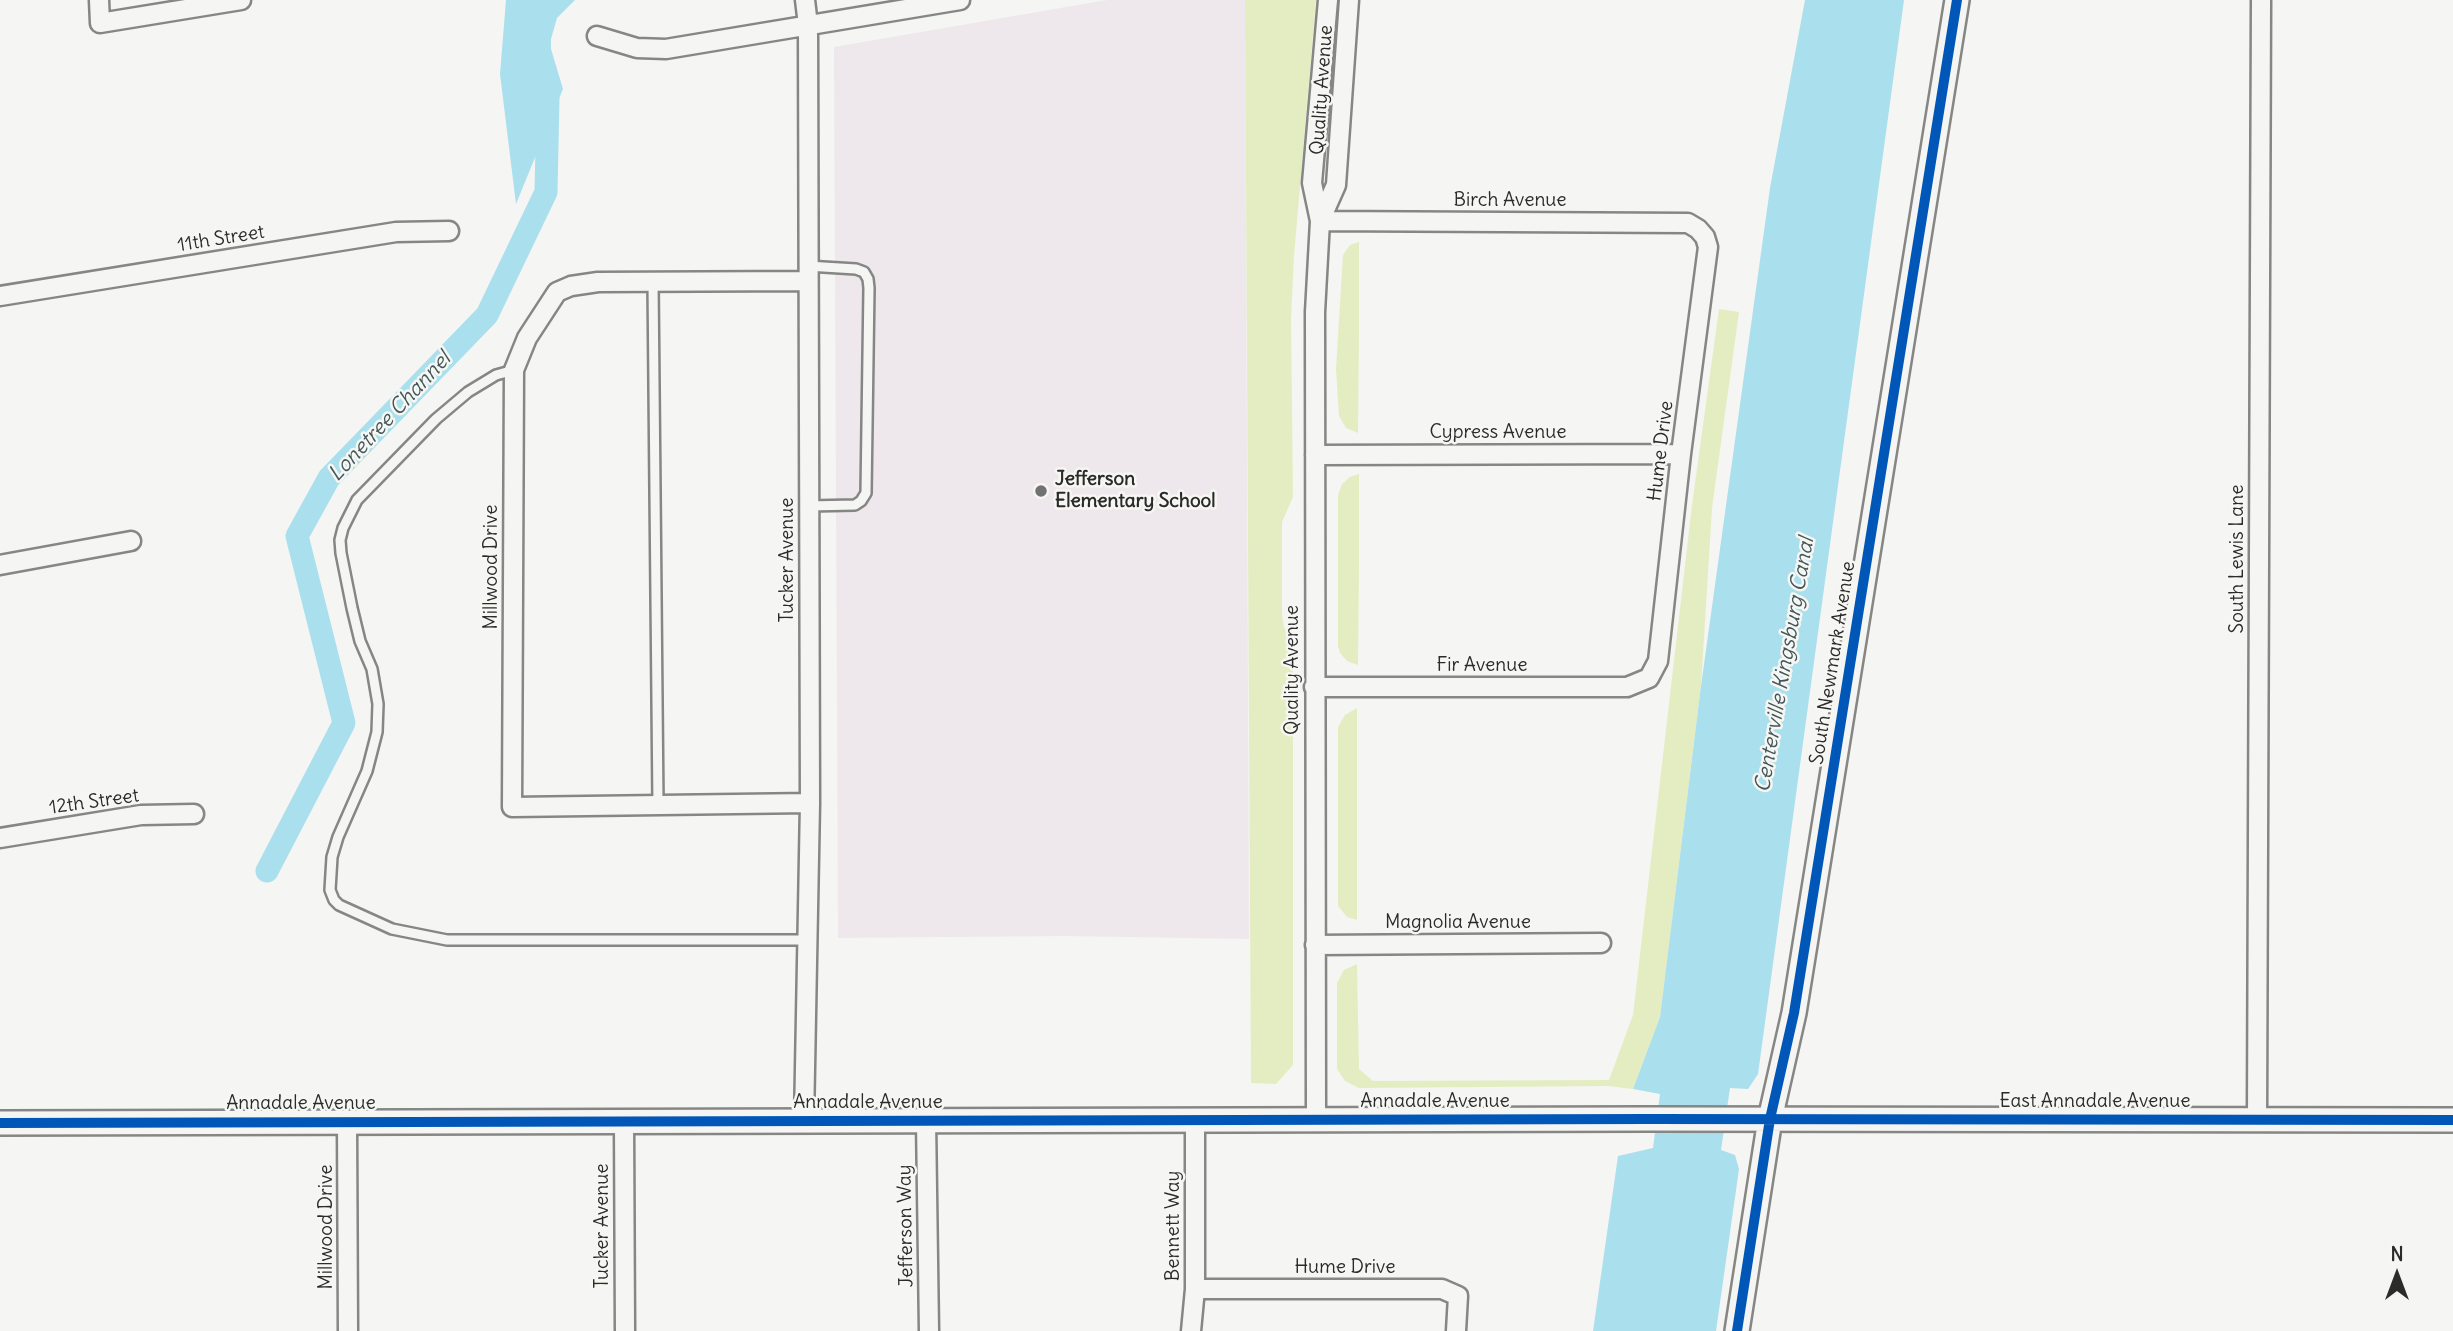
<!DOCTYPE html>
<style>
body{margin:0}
#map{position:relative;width:2453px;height:1331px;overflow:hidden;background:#f5f5f3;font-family:Delius,sans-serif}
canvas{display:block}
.north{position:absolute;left:2362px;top:1240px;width:70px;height:70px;-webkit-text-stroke:5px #f6f6f2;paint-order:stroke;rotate:0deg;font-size:19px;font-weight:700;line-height:28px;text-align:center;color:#2b2b2b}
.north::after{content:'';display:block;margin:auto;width:24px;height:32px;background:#2b2b2b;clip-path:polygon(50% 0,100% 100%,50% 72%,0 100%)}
</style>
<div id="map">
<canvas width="2453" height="1331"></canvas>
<div class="north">N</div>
</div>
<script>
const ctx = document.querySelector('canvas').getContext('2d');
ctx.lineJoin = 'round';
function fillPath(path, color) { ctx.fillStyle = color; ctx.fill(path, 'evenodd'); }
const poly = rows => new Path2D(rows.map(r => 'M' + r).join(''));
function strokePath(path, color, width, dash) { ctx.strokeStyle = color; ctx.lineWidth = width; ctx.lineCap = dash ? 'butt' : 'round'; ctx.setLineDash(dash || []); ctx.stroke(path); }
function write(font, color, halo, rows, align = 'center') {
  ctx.font = font + ' Delius,sans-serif'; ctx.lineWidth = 5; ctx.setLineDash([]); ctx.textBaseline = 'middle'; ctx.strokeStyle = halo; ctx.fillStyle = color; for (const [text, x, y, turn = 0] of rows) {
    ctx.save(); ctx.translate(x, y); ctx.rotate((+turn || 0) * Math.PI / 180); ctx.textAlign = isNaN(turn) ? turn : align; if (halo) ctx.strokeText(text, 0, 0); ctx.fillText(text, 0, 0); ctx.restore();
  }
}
fillPath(poly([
 [1107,0,1245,0,1249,939,1065,936,838,938,834,47]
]), '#eee8ec');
fillPath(poly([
 [1245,0,1316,0,1294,256,1291,319,1293,497,1282,522,1282,615,1284,627,1293,645,1293,1065,1276,1084,1251,1083],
 [1359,242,1359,337,1358,433,1346,428,1339,416,1336,369,1343,255,1350,245],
 [1719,309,1739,312,1712,508,1701,686,1660,1017,1633,1089,1608,1086,1359,1088,1345,1081,1337,1069,1337,983,1344,970,1357,964,1359,1069,1373,1081,1609,1080,1633,1015,1692,505],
 [1359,474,1359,570,1358,665,1347,661,1340,653,1338,646,1338,495,1342,484,1350,477],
 [1357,708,1357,920,1347,917,1338,906,1338,727,1345,715]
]), '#e4edc2');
fillPath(poly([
 [506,0,575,0,557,18,551,39,551,49,563,89,516,204,500,74],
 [1805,0,1904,0,1758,1074,1748,1089,1730,1088,1721,1150,1735,1155,1739,1169,1716,1331,1593,1331,1618,1156,1653,1148,1660,1094,1633,1089,1660,1017,1701,686,1770,188]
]), '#aadfed');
strokePath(poly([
 [267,871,344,723,297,536,329,478,487,315,546,192,548,98]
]), '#aadfed', 23);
const service = poly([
 [807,266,856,269,864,272,868,279,869,288,866,493,861,501,855,505,809,506],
 [653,282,658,805],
 [514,370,496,375,468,392,436,419,357,500,343,528,340,540,341,553,352,608,360,641,372,669,378,704,377,732,367,771,338,837,332,857,330,890,334,900,339,905,392,929,447,940,806,940]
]);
const minor = poly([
 [99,0,100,23,241,0],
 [597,36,637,48,666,49,960,0],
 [1320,221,1336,185,1349,0],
 [807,281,598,282,571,286,557,292,527,338,514,370,512,807,810,803],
 [0,296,396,232,449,231],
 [1315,455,1681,454],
 [0,565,131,541],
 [1314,687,1627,687,1649,678,1658,661,1681,454,1708,247,1705,237,1698,229,1688,223,1320,221],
 [0,838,141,815,194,814],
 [1315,945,1601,943],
 [2257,1119,2261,0],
 [926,1120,929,1331],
 [1316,1120,1315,312,1320,221,1312,183,1328,0],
 [624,1121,625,1331],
 [804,1121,810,803,808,25,805,0],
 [347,1122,348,1331],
 [1195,1289,1442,1289,1458,1296,1456,1331],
 [1191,1331,1195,1289,1195,1120]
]);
const tertiary = poly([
 [0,1123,1649,1119,2453,1120],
 [1737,1331,1770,1119,1794,1013,1957,0]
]);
strokePath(service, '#868685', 14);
strokePath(minor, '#868685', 23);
strokePath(tertiary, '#868685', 28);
strokePath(service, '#f5f5f3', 9);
strokePath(minor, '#f5f5f3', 18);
strokePath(tertiary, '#f5f5f3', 23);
strokePath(poly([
 [0,1123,1649,1119,2453,1120],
 [1737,1331,1770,1119,1794,1013,1957,0]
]), '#0057b8', 10);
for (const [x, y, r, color] of [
 [1041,491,7,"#727271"]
]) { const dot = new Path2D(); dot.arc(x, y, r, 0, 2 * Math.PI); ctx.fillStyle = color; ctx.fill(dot); strokePath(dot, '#f6f6f2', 2.5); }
write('19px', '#2b2b2b', '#f6f6f2', [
 ["Quality Avenue",1322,90,-86],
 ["Birch Avenue",1510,201],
 ["11th Street",221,239,-9],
 ["Cypress Avenue",1498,433],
 ["Hume Drive",1661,451,-83],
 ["South Lewis Lane",2238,559,-90],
 ["Tucker Avenue",788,560,-90],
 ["Millwood Drive",492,567,-90],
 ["South Newmark Avenue",1833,663,-81],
 ["Fir Avenue",1482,666],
 ["Quality Avenue",1293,670,-90],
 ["12th Street",94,802,-8],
 ["Magnolia Avenue",1458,923],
 ["Annadale Avenue",1435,1102],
 ["East Annadale Avenue",2095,1102],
 ["Annadale Avenue",868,1103],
 ["Annadale Avenue",301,1104],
 ["Tucker Avenue",603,1226,-90],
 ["Jefferson Way",906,1226,-91],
 ["Bennett Way",1174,1226,-90],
 ["Millwood Drive",327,1227,-90],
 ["Hume Drive",1345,1268]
]);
write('bold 19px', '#2b2b2b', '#f6f6f2', [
 ["Jefferson",1055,480],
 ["Elementary School",1055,502]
], 'left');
write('italic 21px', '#43565b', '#f6f6f2', [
 ["Lonetree Channel",390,417,-47],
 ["Centerville Kingsburg Canal",1785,665,-80]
]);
</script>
